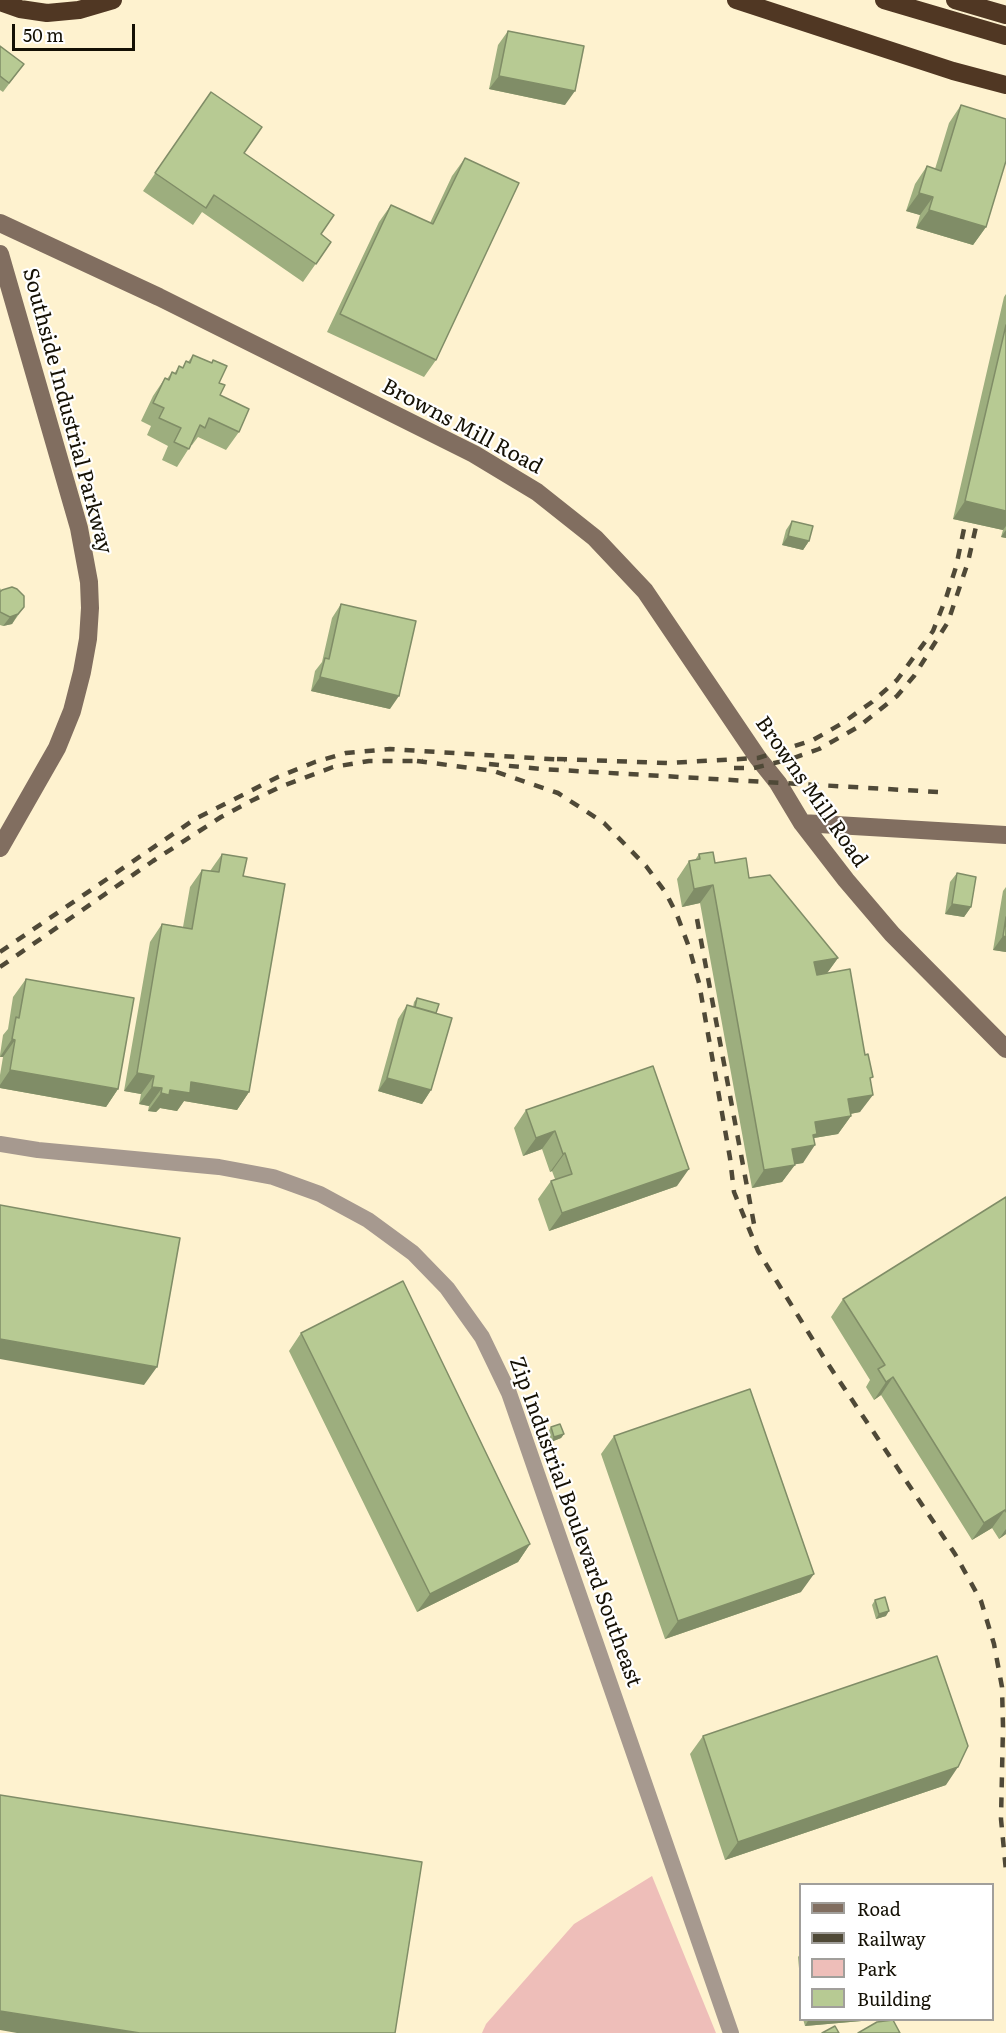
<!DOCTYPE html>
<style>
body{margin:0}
#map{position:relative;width:1006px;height:2033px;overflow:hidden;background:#fef2cf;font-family:Literata,serif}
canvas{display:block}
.legend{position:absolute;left:799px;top:1883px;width:195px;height:138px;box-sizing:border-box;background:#fff;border:2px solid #a19f9b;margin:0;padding:8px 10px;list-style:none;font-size:18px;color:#141004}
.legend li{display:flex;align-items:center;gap:12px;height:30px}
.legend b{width:30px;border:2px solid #a19f9b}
.scale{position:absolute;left:12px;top:24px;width:123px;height:27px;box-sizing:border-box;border:3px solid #141004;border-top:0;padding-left:8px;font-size:18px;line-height:21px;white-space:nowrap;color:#141004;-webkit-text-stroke:4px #fff;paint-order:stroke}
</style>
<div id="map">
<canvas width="1006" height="2033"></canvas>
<ul class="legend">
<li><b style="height:8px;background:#816e60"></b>Road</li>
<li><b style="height:8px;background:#4f4937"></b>Railway</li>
<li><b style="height:16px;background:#eebeb9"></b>Park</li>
<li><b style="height:16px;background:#b7ca93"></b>Building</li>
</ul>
<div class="scale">50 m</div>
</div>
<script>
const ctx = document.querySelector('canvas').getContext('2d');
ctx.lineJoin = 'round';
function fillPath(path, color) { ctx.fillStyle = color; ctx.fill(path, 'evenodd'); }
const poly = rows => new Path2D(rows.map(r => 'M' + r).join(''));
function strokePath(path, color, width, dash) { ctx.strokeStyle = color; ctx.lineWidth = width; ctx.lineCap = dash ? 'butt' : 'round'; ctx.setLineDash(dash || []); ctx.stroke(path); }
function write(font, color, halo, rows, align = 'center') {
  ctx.font = font + ' Literata,serif'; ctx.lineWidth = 4.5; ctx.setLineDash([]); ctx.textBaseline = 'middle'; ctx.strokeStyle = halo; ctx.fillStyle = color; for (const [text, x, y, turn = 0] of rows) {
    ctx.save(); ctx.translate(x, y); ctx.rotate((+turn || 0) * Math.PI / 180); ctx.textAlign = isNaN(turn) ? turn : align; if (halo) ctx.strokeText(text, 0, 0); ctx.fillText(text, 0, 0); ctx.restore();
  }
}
fillPath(poly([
 [652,1876,716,2033,482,2033,486,2024,574,1924]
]), '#eebeb9');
strokePath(poly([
 [0,1144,38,1150,219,1167,273,1177,320,1194,368,1220,413,1253,447,1288,482,1337,509,1393,731,2033]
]), '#a6998f', 16);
strokePath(poly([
 [0,223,159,297,474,454,537,492,595,538,645,591,758,758,778,783,802,823,846,880,892,934,1006,1049],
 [0,254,79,528,89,582,90,608,88,639,82,672,72,711,57,748,0,848],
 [802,823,1006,835]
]), '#816e60', 18);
strokePath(poly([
 [736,0,953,71,1006,85],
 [884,0,1006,36],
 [955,0,1006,15],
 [0,2,20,9,47,13,79,10,113,0]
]), '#503723', 18);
strokePath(poly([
 [557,759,667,763,758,758,813,740,841,724,872,702,897,680,933,631,946,598,956,567,969,505],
 [417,761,494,771,558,793,604,823,646,866,666,893,677,915,689,947,699,983,730,1158,734,1192,758,1251,826,1361,955,1554,981,1601,994,1644,1002,1687,1003,1727,1001,1819,1006,1871],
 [489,764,542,769,938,792],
 [734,768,754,768,791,759,819,749,858,727,897,696,914,676,948,622,968,562,980,509],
 [697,919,754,1224],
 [0,952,195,819,278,777,315,762,346,753,390,749,565,760],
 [0,967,153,861,221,817,251,801,280,787,333,767,369,761,423,761]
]), '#4f4937', 4.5, [10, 10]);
fillPath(poly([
 [508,31,565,105,489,89,498,45],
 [0,46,24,64,3,92,0,90],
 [211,92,244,153,321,234,331,242,303,282,202,212,193,225,143,191],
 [961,105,986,227,973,245,916,228,920,215,906,211,915,184,927,166,935,169,949,123],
 [465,158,436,360,424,377,327,332,379,222,391,205,430,223,452,176],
 [1006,294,1006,538,1001,537,1003,530,953,519,1004,297],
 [193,355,211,363,213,360,219,383,220,395,239,432,226,450,198,437,192,445,191,445,177,467,162,460,168,446,147,435,151,426,141,421,153,396,165,378,167,379,172,372,174,374,179,366,182,368,186,361,188,362],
 [792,521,809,541,803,550,782,545,786,530],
 [0,588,1,590,24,607,12,624,3,626,0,625],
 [341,604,390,709,311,691,315,671,322,662,332,618],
 [222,854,243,876,249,1092,237,1110,184,1101,177,1111,160,1108,156,1112,148,1111,149,1106,139,1104,141,1094,124,1091,150,942,162,924,183,927,190,887,202,870,210,871],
 [699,854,715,863,749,878,838,958,827,973,870,1080,860,1112,850,1114,851,1116,838,1134,814,1138,803,1163,795,1164,782,1182,752,1188,700,903,682,907,677,879,689,861,695,860],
 [957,873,971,907,964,917,945,914,950,882],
 [1006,887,1006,952,993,950,1003,891],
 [26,979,118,1089,106,1107,0,1088,0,1075,3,1057,0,1057,0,1055,3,1035,8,1029,13,997],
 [417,998,436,1013,431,1090,422,1104,378,1091,398,1019,407,1005,413,1007,414,1002],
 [526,1110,677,1186,549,1231,538,1199,551,1181,555,1179,552,1171,550,1172,542,1149,523,1156,514,1128],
 [1006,1197,1006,1534,999,1539,992,1528,972,1540,881,1395,874,1400,866,1387,870,1380,831,1317,843,1299],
 [301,1333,530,1544,518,1562,417,1612,289,1351],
 [551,1427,564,1434,561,1438,551,1442,548,1432],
 [614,1436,801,1592,665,1639,601,1454],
 [875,1600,886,1616,876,1619,872,1605],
 [703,1736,946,1785,725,1860,690,1754],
 [801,1953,801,1991,798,1957],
 [803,2019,884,2019,805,2026]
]), '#9dae7e');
fillPath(poly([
 [499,76,575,91,565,105,489,89],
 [919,193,933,197,920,215,906,211],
 [929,210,986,227,973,245,916,228],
 [965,501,1006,511,1006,526,1003,530,953,519],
 [1006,530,1006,538,1001,537],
 [788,536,809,541,803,550,782,545],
 [18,614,12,624,3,626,10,617],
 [320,677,399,696,390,709,311,691],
 [713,885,700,903,682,907,694,889],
 [952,904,971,907,964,917,945,914],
 [1003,936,1006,937,1006,952,993,950],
 [838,958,825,976,802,980,814,962],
 [12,1039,15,1040,3,1057,0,1057],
 [10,1070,118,1089,106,1107,0,1088,0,1085],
 [137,1073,154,1076,141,1094,124,1091],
 [387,1078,431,1090,422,1104,378,1091],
 [191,1082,249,1092,237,1110,184,1101,177,1111,160,1108,156,1112,148,1111,161,1093],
 [152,1087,162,1088,149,1106,139,1104],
 [873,1095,860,1112,835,1117,848,1099],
 [851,1116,838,1134,814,1138,809,1146,815,1145,803,1163,780,1167,792,1149,815,1122],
 [555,1131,542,1149,523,1156,536,1138],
 [565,1153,552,1171,550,1172,563,1154],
 [795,1165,782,1182,752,1188,764,1170],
 [689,1169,677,1186,549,1231,562,1213],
 [0,1339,157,1367,144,1385,0,1359],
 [893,1377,881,1395,874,1400,886,1382],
 [564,1434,561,1438,551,1442,554,1437],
 [1005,1510,992,1528,972,1540,984,1523],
 [1006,1529,1006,1534,999,1539],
 [530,1544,518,1562,417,1612,430,1594],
 [814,1574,801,1592,665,1639,678,1621],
 [889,1611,886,1616,876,1619,879,1614],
 [958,1767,946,1785,725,1860,738,1842],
 [0,2011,140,2033,17,2033,0,2030],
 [809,2019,884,2019,805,2026]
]), '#808d67');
const building = poly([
 [508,31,584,46,575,91,499,76,508,31],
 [0,46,24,64,9,83,0,76,0,46],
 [211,92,262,127,244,153,334,215,321,234,331,242,316,264,214,195,206,208,155,173,211,92],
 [961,105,1006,119,1006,161,986,227,929,210,933,197,919,193,927,166,941,171,961,105],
 [465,158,519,183,436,360,340,314,391,205,433,224,465,158],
 [1006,325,1006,511,965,501,1006,325],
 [193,355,212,363,213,360,227,366,219,383,225,385,220,395,249,409,239,432,209,418,205,428,200,425,189,449,174,442,181,428,159,418,164,408,153,403,165,378,169,380,172,372,176,374,179,366,183,368,186,361,190,363,193,355],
 [792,521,813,526,809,541,788,536,792,521],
 [12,587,17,589,24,596,24,607,18,614,10,617,0,612,0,592,2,590,12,587],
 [341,604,416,621,399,696,320,677,325,658,329,659,341,604],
 [713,852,715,863,746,858,749,878,770,875,838,958,814,962,817,975,850,969,865,1055,868,1054,873,1077,870,1078,873,1095,848,1099,851,1116,815,1122,817,1134,813,1135,815,1145,792,1149,795,1165,764,1170,713,885,694,889,689,861,700,859,699,854,713,852],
 [222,854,247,858,243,876,285,884,249,1092,191,1082,190,1093,170,1090,169,1095,161,1093,162,1088,152,1087,154,1076,137,1073,162,924,192,929,202,870,219,872,222,854],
 [957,873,976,877,971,907,952,904,957,873],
 [1006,917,1006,937,1003,936,1006,917],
 [26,979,134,998,118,1089,10,1070,15,1040,12,1039,16,1017,19,1018,26,979],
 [417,998,439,1004,436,1013,415,1007,417,998],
 [407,1005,452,1018,431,1090,387,1078,407,1005],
 [653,1066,689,1169,562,1213,551,1181,572,1174,565,1153,563,1154,555,1131,536,1138,526,1110,653,1066],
 [1006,1197,1006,1512,1005,1510,984,1523,893,1377,886,1382,878,1369,885,1365,843,1299,1006,1197],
 [0,1205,180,1238,157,1367,0,1339,0,1205],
 [403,1281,530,1544,430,1594,301,1333,403,1281],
 [750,1389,814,1574,678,1621,614,1436,750,1389],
 [560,1424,564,1434,554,1437,551,1427,560,1424],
 [885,1597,889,1611,879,1614,875,1600,885,1597],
 [937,1656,968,1746,958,1767,738,1842,703,1736,937,1656],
 [0,1795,422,1862,395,2033,140,2033,0,2011,0,1795],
 [893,2020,900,2033,858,2033,877,2022,893,2020],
 [835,2026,839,2033,822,2033,835,2026]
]);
fillPath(building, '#b7ca93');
strokePath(building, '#808d67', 1.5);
write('21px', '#141004', '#fff', [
 ["Southside Industrial Parkway",67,411,75],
 ["Browns Mill Road",462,427,28],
 ["Browns Mill Road",811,792,55],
 ["Zip Industrial Boulevard Southeast",575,1522,70]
]);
</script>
